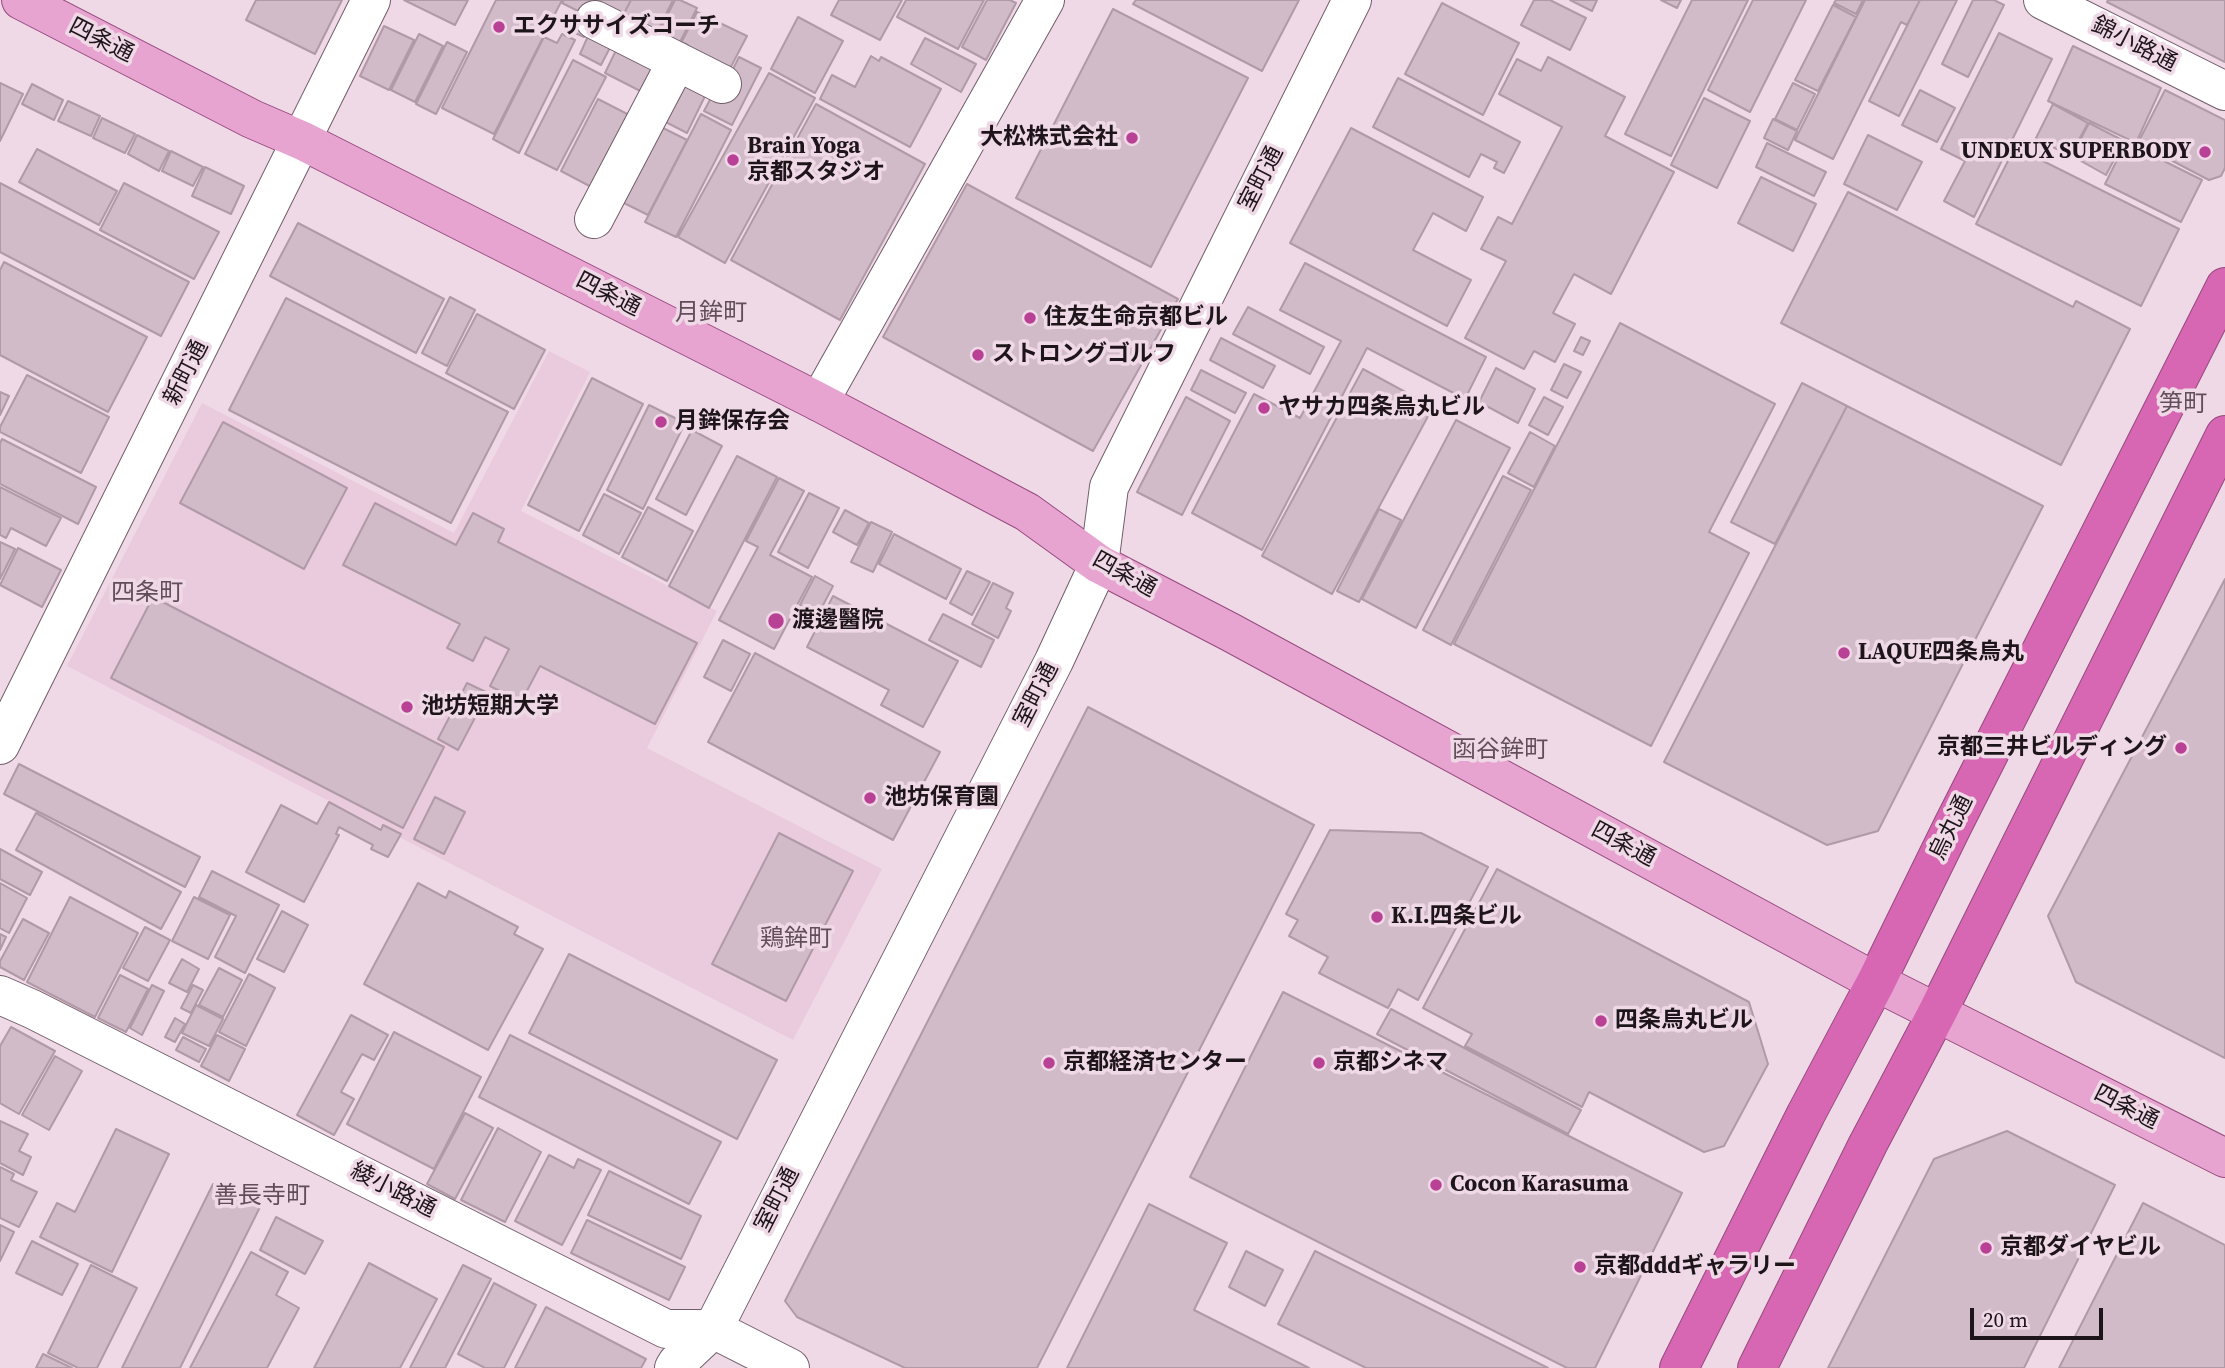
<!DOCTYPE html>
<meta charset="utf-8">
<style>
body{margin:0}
#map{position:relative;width:2225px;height:1368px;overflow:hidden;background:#f0d9e6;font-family:"Source Serif 4",serif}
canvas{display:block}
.scale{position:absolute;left:1970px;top:1308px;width:133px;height:32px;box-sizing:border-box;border:4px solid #1d151a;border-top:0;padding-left:9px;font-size:21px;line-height:24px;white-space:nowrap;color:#1d151a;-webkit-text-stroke:5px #f0d9e6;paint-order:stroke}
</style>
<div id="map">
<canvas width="2225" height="1368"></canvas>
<div class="scale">20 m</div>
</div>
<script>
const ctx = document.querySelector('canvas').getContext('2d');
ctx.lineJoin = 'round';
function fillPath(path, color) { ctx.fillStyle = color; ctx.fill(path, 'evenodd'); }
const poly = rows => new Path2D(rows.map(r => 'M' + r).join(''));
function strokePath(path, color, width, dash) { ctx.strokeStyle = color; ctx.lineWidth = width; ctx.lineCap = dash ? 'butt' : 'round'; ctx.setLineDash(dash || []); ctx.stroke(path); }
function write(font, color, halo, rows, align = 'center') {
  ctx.font = font + ' "Source Serif 4","Noto Sans JP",serif'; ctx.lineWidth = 7; ctx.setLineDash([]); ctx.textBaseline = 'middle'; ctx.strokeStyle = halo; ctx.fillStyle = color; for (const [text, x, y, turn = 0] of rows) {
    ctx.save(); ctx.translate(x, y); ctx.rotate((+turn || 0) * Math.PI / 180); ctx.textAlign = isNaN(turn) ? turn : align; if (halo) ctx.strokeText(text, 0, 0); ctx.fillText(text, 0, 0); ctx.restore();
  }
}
fillPath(poly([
 [549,351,590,372,521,511,717,611,647,748,882,869,793,1040,67,666,202,403,454,533]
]), '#e9cbdd');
const building = poly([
 [256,0,342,0,315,54,246,20,256,0],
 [404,0,468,0,455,25,404,0],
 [496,0,562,0,494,134,442,108,496,0],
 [564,0,591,0,584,14,562,3,564,0],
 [595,0,631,0,618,25,589,10,595,0],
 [631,0,673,0,652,42,618,25,631,0],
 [675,0,680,0,697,8,675,52,654,42,675,0],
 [839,0,902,0,880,40,831,15,839,0],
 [906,0,984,0,958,49,897,17,906,0],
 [987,0,1010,0,1016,3,986,60,962,47,987,0],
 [1136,0,1299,0,1262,71,1133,4,1136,0],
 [1534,0,1550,0,1586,18,1570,50,1521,25,1534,0],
 [1570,0,1597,0,1592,11,1570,0],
 [1661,0,1681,0,1677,8,1661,0],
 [1692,0,1748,0,1671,156,1625,134,1692,0],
 [1753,0,1806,0,1750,112,1708,90,1753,0],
 [1836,0,1863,0,1856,14,1834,3,1836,0],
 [1865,0,1920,0,1907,25,1901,22,1833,159,1795,140,1865,0],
 [1920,0,1957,0,1899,116,1869,101,1920,0],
 [1973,0,1994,0,2004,5,1968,77,1942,64,1973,0],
 [2108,0,2225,0,2225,62,2107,2,2108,0],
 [1442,3,1519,43,1483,115,1405,74,1442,3],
 [1833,5,1856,17,1818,91,1795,80,1833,5],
 [1113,9,1248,78,1151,267,1016,198,1113,9],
 [697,12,747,36,724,80,675,55,697,12],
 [581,16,592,21,584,37,573,32,581,16],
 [798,17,843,41,815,93,771,69,798,17],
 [384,26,414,40,389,90,360,76,384,26],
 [1999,33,2052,59,1974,217,1944,201,1965,161,1941,149,1999,33],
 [419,34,443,46,415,102,391,90,419,34],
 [562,34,575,40,519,153,493,139,544,37,557,43,562,34],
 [589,34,616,36,601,65,580,54,589,34],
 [623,36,671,61,652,97,605,73,623,36],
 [925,38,976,64,961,92,911,64,925,38],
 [447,42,467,52,436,114,416,104,447,42],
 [2073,46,2161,88,2136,143,2048,101,2073,46],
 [871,56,879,61,881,57,941,89,910,147,820,99,832,75,855,87,871,56],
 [739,57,761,68,732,125,704,111,713,94,719,97,739,57],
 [1548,57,1625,97,1605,136,1674,172,1611,294,1574,274,1553,313,1575,324,1555,362,1534,351,1524,369,1465,338,1506,261,1481,249,1498,217,1512,224,1562,127,1499,94,1517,59,1541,71,1548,57],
 [573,60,606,77,557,170,525,154,573,60],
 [769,73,815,98,725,263,678,237,769,73],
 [676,78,706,94,687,133,656,117,676,78],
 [1398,78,1520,142,1504,173,1494,168,1497,162,1481,154,1469,177,1373,127,1398,78],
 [0,83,23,94,0,141,0,83],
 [1793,83,1815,94,1797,130,1775,119,1793,83],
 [32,84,63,100,54,120,22,104,32,84],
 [1920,90,1955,108,1937,142,1902,125,1920,90],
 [2165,90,2225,120,2225,168,2221,176,2209,180,2138,143,2165,90],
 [1704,98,1750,121,1717,188,1671,165,1704,98],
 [598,99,637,119,599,191,561,171,598,99],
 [68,101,100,116,91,136,58,121,68,101],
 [816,104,925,164,840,320,731,260,816,104],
 [2053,104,2088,123,2070,156,2036,138,2053,104],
 [701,114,731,130,676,237,645,222,701,114],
 [102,118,135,134,125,153,93,138,102,118],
 [1773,119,1797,131,1788,150,1764,138,1773,119],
 [651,122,687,140,648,215,612,197,651,122],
 [2089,123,2124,141,2106,175,2072,156,2089,123],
 [1351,128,1483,197,1466,231,1433,213,1413,250,1471,280,1447,326,1290,243,1351,128],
 [137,135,169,151,159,171,128,154,137,135],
 [1868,135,1922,162,1897,210,1844,184,1868,135],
 [2126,142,2202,180,2181,222,2105,184,2126,142],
 [1767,143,1826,172,1814,196,1756,167,1767,143],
 [2015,147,2179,229,2141,306,1976,224,2015,147],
 [37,149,117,191,99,225,19,182,37,149],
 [171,151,203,167,193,186,162,171,171,151],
 [205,167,244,186,231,214,192,196,205,167],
 [1761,177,1816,204,1793,251,1738,223,1761,177],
 [0,183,189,282,161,336,0,252,0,183],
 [124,183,219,232,194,279,100,230,124,183],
 [967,184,1178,299,1093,451,883,337,967,184],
 [1848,192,2073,307,2076,301,2130,329,2061,465,1781,323,1848,192],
 [298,223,444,299,416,353,270,276,298,223],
 [4,262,147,337,108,412,0,355,0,270,4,262],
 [1305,263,1486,357,1465,399,1367,348,1262,550,1192,513,1254,394,1300,418,1341,341,1280,310,1305,263],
 [450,297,475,310,447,366,422,353,450,297],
 [286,298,508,412,451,523,229,410,286,298],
 [1248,307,1324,347,1310,374,1233,334,1248,307],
 [477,314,545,350,514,409,446,373,477,314],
 [1620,323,1775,404,1709,532,1749,553,1651,746,1454,644,1620,323],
 [1581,337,1590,341,1583,355,1574,351,1581,337],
 [1221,338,1275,366,1263,388,1210,360,1221,338],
 [1564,364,1581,372,1567,398,1551,390,1564,364],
 [1496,368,1535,389,1518,423,1479,402,1496,368],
 [1363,369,1433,407,1332,594,1262,556,1363,369],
 [1201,370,1246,393,1235,413,1191,390,1201,370],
 [27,375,109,417,81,473,0,432,0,427,27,375],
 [592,378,643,404,579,531,528,505,592,378],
 [1802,383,1847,406,1775,544,1731,522,1802,383],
 [0,392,9,396,0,415,0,392],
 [1186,397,1230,421,1182,515,1137,492,1186,397],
 [1544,397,1563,407,1548,435,1529,425,1544,397],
 [649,405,685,423,643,509,607,490,649,405],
 [1847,406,2043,506,1878,831,1827,845,1664,762,1847,406],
 [1456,420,1510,448,1416,628,1362,599,1456,420],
 [223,422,347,488,304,569,180,503,223,422],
 [692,430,722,446,686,515,656,499,692,430],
 [1530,432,1555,446,1534,487,1508,473,1530,432],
 [2,439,96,487,78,524,0,484,0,443,2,439],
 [737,456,777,477,709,608,669,586,737,456],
 [1503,476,1531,490,1451,645,1423,630,1503,476],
 [779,478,804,491,770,555,812,577,774,649,719,620,758,547,746,541,779,478],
 [0,487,61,518,46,546,11,528,6,538,0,535,0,487],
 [809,493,839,508,808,568,778,552,809,493],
 [604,494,641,513,619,554,583,535,604,494],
 [375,503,456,545,473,513,504,529,498,542,697,643,655,724,540,666,521,702,490,686,509,649,485,637,473,661,447,648,460,624,343,565,375,503],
 [648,507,693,531,667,581,622,557,648,507],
 [1379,509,1401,520,1359,602,1337,591,1379,509],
 [845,510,869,523,857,545,833,532,845,510],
 [871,522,892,532,873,572,851,562,871,522],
 [894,534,961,569,946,599,879,564,894,534],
 [0,542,15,549,0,579,0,542],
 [18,548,61,570,42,607,0,585,18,548],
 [967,571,990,582,972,615,950,603,967,571],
 [815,576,833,586,818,615,800,605,815,576],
 [2225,579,2225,1058,2076,982,2048,916,2225,579],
 [993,583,1013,593,1006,608,1011,611,998,638,972,624,993,583],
 [833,596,958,661,923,727,881,705,889,690,807,647,833,596],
 [153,597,444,747,403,828,111,678,153,597],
 [943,614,994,640,981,667,929,640,943,614],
 [723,640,750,654,731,691,704,677,723,640],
 [755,653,940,752,893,840,708,742,755,653],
 [467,683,488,693,458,750,438,739,467,683],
 [1088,707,1314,825,1037,1368,905,1368,797,1317,785,1301,1088,707],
 [19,764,200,857,185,887,4,794,19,764],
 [435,797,465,812,444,854,414,839,435,797],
 [329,802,381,830,383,825,401,834,388,857,371,849,373,845,339,827,336,834,339,835,304,902,246,872,281,805,317,824,329,802],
 [36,813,181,892,161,929,16,850,36,813],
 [1330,830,1421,833,1488,867,1418,1000,1398,989,1388,1008,1319,973,1328,957,1289,936,1298,920,1286,914,1330,830],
 [779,833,853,871,786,1001,712,964,779,833],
 [0,849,42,872,30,895,0,879,0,849],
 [1497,869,1749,1002,1768,1064,1724,1146,1704,1152,1589,1092,1582,1107,1465,1046,1472,1034,1423,1008,1497,869],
 [212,871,279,905,245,973,215,957,236,916,199,897,212,871],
 [0,883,27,898,9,933,0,928,0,883],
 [418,883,446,898,449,891,518,927,514,934,543,949,488,1050,364,984,418,883],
 [70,897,138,933,95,1017,27,982,70,897],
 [194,897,230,915,208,959,172,941,194,897],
 [282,911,308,925,284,972,257,959,282,911],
 [23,919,49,933,24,980,0,967,0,961,23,919],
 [145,927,170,940,148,981,123,968,145,927],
 [0,934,6,937,0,950,0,934],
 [569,954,777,1060,737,1139,529,1033,569,954],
 [182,959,199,969,187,992,169,983,182,959],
 [219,968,242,980,223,1017,199,1005,219,968],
 [249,974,275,988,246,1046,219,1032,249,974],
 [120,975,148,989,126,1032,98,1018,120,975],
 [152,985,164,991,142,1035,130,1028,152,985],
 [193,985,203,990,191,1013,181,1008,193,985],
 [1283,992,1682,1193,1595,1368,1567,1368,1190,1177,1283,992],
 [196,1005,223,1019,209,1046,182,1033,196,1005],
 [1391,1009,1581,1110,1568,1134,1377,1034,1391,1009],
 [351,1015,388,1035,374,1060,362,1054,341,1092,354,1099,334,1135,297,1115,351,1015],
 [175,1018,185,1024,175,1042,165,1037,175,1018],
 [11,1027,55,1051,19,1114,0,1103,0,1046,11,1027],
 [394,1032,481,1077,434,1169,347,1124,394,1032],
 [217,1035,245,1049,229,1081,201,1066,217,1035],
 [510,1035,721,1142,689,1204,479,1097,510,1035],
 [183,1037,206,1049,199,1062,176,1050,183,1037],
 [55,1056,82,1071,49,1130,22,1115,55,1056],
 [465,1113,493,1128,455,1199,427,1184,465,1113],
 [0,1121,28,1134,19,1151,31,1157,23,1175,0,1163,0,1121],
 [498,1128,541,1152,505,1222,461,1200,498,1128],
 [116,1129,169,1154,112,1272,40,1237,57,1203,75,1212,116,1129],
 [2007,1131,2115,1185,2024,1368,1828,1368,1934,1159,2007,1131],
 [549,1155,574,1168,578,1159,601,1170,562,1245,515,1221,549,1155],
 [0,1167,14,1174,11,1180,37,1192,19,1227,0,1218,0,1167],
 [609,1171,701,1216,681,1259,588,1215,609,1171],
 [213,1184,260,1207,180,1368,122,1368,213,1184],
 [2143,1203,2225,1245,2225,1368,2059,1368,2143,1203],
 [1149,1204,1227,1243,1194,1310,1309,1368,1067,1368,1149,1204],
 [276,1217,323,1241,305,1274,260,1250,276,1217],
 [587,1220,685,1267,669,1300,571,1253,587,1220],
 [0,1225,14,1232,0,1261,0,1225],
 [32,1241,78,1264,62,1295,16,1273,32,1241],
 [1246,1251,1283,1270,1265,1306,1229,1287,1246,1251],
 [1315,1251,1548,1368,1366,1368,1278,1324,1315,1251],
 [251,1252,288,1272,276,1295,299,1308,267,1368,190,1368,251,1252],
 [369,1263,437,1299,400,1368,314,1368,369,1263],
 [91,1265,137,1288,97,1368,78,1368,48,1353,91,1265],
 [463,1265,491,1279,445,1368,410,1368,463,1265],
 [494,1283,536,1305,504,1368,485,1368,458,1354,494,1283],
 [546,1307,646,1359,641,1368,515,1368,546,1307],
 [43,1354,72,1368,36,1368,43,1354]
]);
fillPath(building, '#d2bbc8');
strokePath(building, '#b09aa7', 2);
const minor = poly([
 [2043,0,2225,91],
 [595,20,722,84],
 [594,219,677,61],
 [819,402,1045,0],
 [0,745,371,0],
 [0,995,32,1009,666,1329,713,1329,790,1368],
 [674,1368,677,1363,713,1329,1054,661,1099,564,1109,487,1352,0]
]);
const major = poly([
 [21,0,252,119,303,141,819,402,1027,512,1099,564,1230,632,1876,982,2225,1158]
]);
const highway = poly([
 [1679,1368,1806,1114,1876,982,1953,825,2225,287],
 [1757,1368,1868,1144,1937,1013,2225,435]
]);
strokePath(minor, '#715d69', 40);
strokePath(major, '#964a7d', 40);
strokePath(highway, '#964a7d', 40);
strokePath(minor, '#fff', 38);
strokePath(major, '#e7a4d1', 38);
strokePath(highway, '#d767b2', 38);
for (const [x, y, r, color] of [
 [499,27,7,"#b94195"],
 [1132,138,7,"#b94195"],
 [2205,152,7,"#b94195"],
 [733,160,7,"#b94195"],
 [1030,318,7,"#b94195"],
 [978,355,7,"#b94195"],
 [1264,408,7,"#b94195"],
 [661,422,7,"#b94195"],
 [776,621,9,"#b94195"],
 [1844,653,7,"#b94195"],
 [407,707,7,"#b94195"],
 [2181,748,7,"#b94195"],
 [870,798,7,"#b94195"],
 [1377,917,7,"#b94195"],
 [1601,1021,7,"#b94195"],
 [1049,1063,7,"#b94195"],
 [1319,1063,7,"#b94195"],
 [1436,1185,7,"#b94195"],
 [1986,1248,7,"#b94195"],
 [1580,1267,7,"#b94195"]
]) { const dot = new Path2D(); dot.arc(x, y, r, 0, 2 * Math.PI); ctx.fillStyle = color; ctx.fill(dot); strokePath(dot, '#f0d9e6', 2.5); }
write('bold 23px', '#1d151a', '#f0d9e6', [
 ["エクササイズコーチ",513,27],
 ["大松株式会社",1118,138,"right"],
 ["Brain Yoga",747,147],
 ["京都スタジオ",747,173],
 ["UNDEUX SUPERBODY",2191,152,"right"],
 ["住友生命京都ビル",1044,318],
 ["ストロングゴルフ",992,355],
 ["ヤサカ四条烏丸ビル",1278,408],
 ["月鉾保存会",675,422],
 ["渡邊醫院",792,621],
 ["LAQUE四条烏丸",1858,653],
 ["池坊短期大学",421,707],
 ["京都三井ビルディング",2167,748,"right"],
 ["池坊保育園",884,798],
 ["K.I.四条ビル",1391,917],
 ["四条烏丸ビル",1615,1021],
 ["京都経済センター",1063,1063],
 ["京都シネマ",1333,1063],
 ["Cocon Karasuma",1450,1185],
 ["京都ダイヤビル",2000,1248],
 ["京都dddギャラリー",1594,1267]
], 'left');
write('23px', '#1d151a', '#f0d9e6', [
 ["四条通",101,41,27],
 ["錦小路通",2134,45,27],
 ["室町通",1262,179,-63],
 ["四条通",608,295,27],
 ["新町通",187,373,-63],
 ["四条通",1124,575,29],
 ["室町通",1037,695,-63],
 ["烏丸通",1952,828,-64],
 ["四条通",1623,845,28],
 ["四条通",2126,1108,27],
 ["綾小路通",393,1191,27],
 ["室町通",778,1200,-63]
]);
write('24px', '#624e5a', '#f0d9e6', [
 ["月鉾町",711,314],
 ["笋町",2183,405],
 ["四条町",147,594],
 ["函谷鉾町",1500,751],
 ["鶏鉾町",796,940],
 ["善長寺町",262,1197]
]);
</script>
